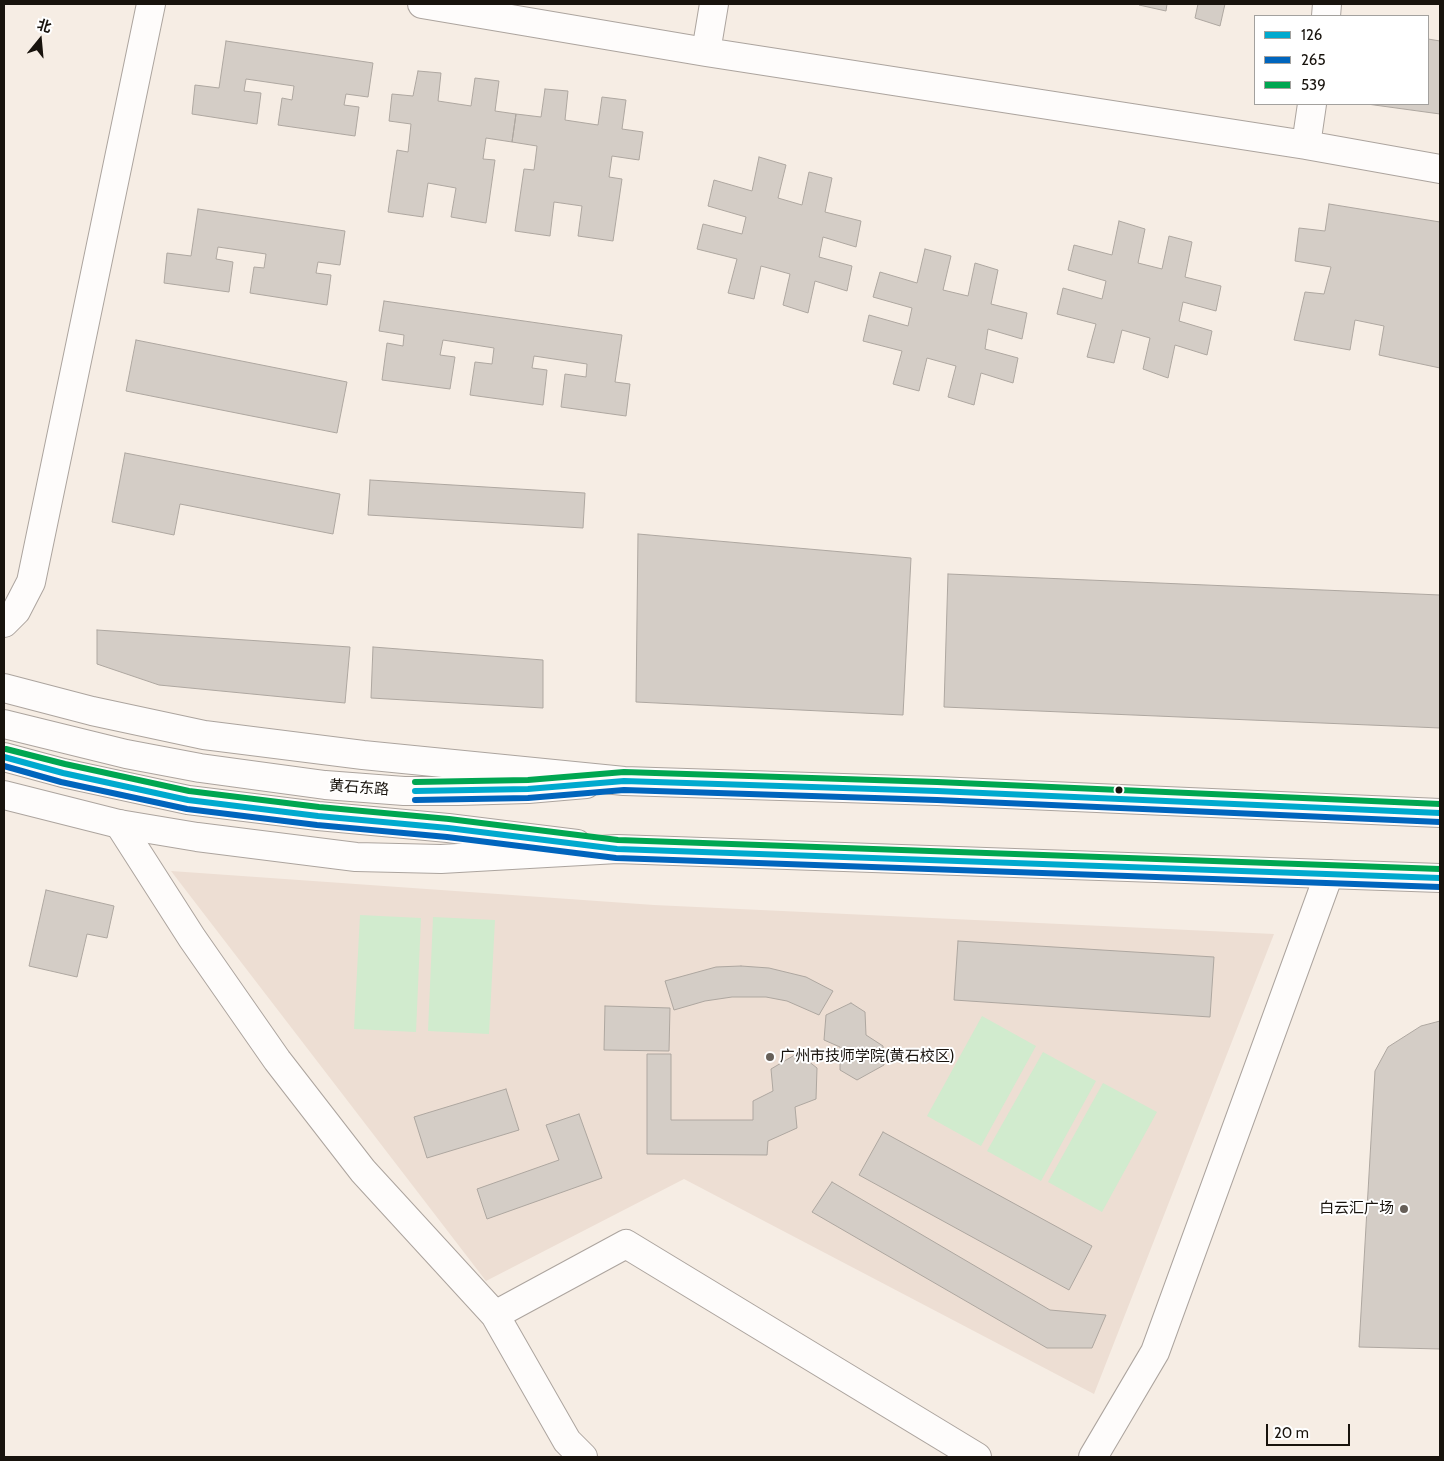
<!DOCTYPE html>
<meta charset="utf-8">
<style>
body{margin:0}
#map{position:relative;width:1444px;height:1461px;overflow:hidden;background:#f6ede4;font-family:Cabin,"Noto Sans SC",sans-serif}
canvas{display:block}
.frame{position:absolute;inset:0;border:5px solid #18130d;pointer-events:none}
.legend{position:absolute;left:1254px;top:15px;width:175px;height:90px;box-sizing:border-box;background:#fff;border:1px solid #a3a19e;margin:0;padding:6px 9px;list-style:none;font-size:15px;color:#18130d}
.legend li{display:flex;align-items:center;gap:10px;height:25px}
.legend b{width:25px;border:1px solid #a3a19e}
.north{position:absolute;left:15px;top:15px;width:50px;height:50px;-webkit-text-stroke:4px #fff;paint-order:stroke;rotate:17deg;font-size:14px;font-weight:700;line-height:20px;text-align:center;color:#18130d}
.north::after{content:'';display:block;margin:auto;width:18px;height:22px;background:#18130d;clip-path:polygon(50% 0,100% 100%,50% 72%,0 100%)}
.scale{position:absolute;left:1266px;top:1424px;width:84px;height:22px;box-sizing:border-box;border:2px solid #18130d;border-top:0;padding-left:6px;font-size:15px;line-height:18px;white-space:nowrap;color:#18130d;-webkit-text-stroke:4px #fff;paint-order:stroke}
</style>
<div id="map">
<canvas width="1444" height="1461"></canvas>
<div class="frame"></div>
<ul class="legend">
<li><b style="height:6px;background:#00a9ce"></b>126</li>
<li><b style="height:6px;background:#0065bd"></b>265</li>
<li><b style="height:6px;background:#00a651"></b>539</li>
</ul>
<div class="north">北</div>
<div class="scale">20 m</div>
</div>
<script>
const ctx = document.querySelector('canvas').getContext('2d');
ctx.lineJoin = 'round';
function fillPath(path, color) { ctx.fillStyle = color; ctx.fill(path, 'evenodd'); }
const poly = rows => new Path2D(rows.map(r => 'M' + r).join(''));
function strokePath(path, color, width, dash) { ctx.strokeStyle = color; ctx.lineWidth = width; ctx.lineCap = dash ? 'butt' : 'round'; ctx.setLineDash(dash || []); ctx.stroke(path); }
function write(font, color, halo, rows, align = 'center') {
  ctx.font = font + ' Cabin,"Noto Sans SC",sans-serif'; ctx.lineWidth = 4; ctx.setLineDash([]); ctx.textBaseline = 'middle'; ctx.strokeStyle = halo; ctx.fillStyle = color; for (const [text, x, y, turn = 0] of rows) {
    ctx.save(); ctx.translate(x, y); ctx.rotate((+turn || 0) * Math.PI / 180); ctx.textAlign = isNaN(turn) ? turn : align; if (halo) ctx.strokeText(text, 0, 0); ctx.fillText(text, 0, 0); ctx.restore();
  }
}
fillPath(poly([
 [171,871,654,905,1274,934,1094,1394,684,1179,486,1281]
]), '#edded3');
fillPath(poly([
 [360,915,421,918,416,1032,354,1029],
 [433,917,495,920,489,1034,428,1031],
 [982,1016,1036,1046,981,1146,927,1116],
 [1043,1052,1096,1081,1041,1181,987,1151],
 [1103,1083,1157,1112,1102,1212,1048,1182]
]), '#d1ebce');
const building = poly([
 [1140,4,1167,4,1166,11,1139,5,1140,4],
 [1198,4,1225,4,1220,26,1195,18,1198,4],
 [1428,39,1440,41,1440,114,1367,104,1428,104,1428,39],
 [226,41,373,63,368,97,346,94,344,105,359,107,355,136,278,125,282,98,292,100,294,86,246,79,244,91,261,93,257,124,192,114,195,85,219,88,226,41],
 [418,71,441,73,438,101,471,106,475,78,499,81,495,111,516,114,512,142,486,138,483,159,495,160,486,223,451,217,456,188,428,183,423,217,388,212,397,150,408,152,411,124,389,121,392,94,413,96,418,71],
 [545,89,568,91,565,120,598,125,602,97,626,100,622,129,643,132,639,160,612,156,609,177,622,179,613,241,578,236,582,206,554,202,550,236,515,231,524,169,534,170,537,146,512,142,516,114,541,117,545,89],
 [759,157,786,165,778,198,802,205,809,172,832,178,825,212,861,221,856,247,823,237,819,257,852,266,847,291,815,281,808,313,783,305,790,274,761,266,754,299,728,293,737,259,697,249,703,224,742,234,746,217,708,206,714,180,752,191,759,157],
 [1329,204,1440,222,1440,368,1379,355,1384,326,1355,320,1350,350,1294,340,1305,292,1324,294,1331,267,1295,261,1299,228,1325,231,1329,204],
 [198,209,345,231,340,265,318,262,316,273,331,275,327,305,250,293,254,267,264,268,266,254,218,247,216,259,233,262,229,292,164,283,167,253,191,256,198,209],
 [1119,221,1145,229,1138,263,1162,269,1169,236,1192,242,1185,277,1221,286,1216,311,1183,302,1179,321,1212,331,1207,355,1175,345,1168,378,1143,369,1150,338,1122,330,1114,363,1087,357,1096,324,1057,314,1063,288,1102,299,1106,281,1068,270,1074,245,1112,255,1119,221],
 [925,249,951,256,943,290,968,296,975,263,998,270,991,304,1027,313,1022,339,988,329,985,349,1018,358,1013,383,981,373,974,405,948,397,956,366,927,358,919,391,893,384,902,351,863,341,869,315,908,326,912,308,873,297,880,272,917,283,925,249],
 [384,301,622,335,615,382,630,384,626,416,561,407,565,374,586,377,587,364,534,356,532,368,547,370,543,405,470,395,475,362,492,364,494,348,443,340,440,355,455,357,450,389,382,380,387,343,403,346,404,335,379,331,384,301],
 [136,340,347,382,337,433,126,391,136,340],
 [125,453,340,494,333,534,180,504,174,535,112,522,125,453],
 [370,480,585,493,583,528,368,515,370,480],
 [638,534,911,558,903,715,636,702,638,534],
 [948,574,1440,595,1440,728,944,707,948,574],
 [97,630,350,647,345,703,159,685,97,664,97,630],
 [373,647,543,660,543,708,371,698,373,647],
 [46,890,114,906,107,938,87,934,77,977,29,966,46,890],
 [958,941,1214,957,1210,1017,954,1000,958,941],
 [741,966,769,968,806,977,833,991,819,1015,787,1001,766,997,732,997,705,1001,674,1010,665,981,716,967,741,966],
 [851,1003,865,1012,866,1035,883,1046,884,1065,857,1080,840,1070,840,1047,824,1040,826,1015,851,1003],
 [605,1006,670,1008,669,1051,604,1050,605,1006],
 [1440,1021,1440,1349,1359,1347,1375,1071,1388,1047,1421,1026,1440,1021],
 [798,1053,817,1068,816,1099,795,1107,797,1128,768,1141,767,1155,647,1154,647,1054,671,1054,671,1120,753,1120,753,1101,773,1091,771,1069,798,1053],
 [506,1089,519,1130,427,1158,414,1117,506,1089],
 [579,1114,602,1178,487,1219,477,1189,559,1160,546,1125,579,1114],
 [883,1132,1092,1246,1069,1290,859,1175,883,1132],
 [832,1182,1050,1310,1106,1315,1092,1348,1047,1348,812,1212,832,1182]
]);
fillPath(building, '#d4cdc6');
strokePath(building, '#aea7a0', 1);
const minor = poly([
 [422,4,706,52,1306,145,1440,169],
 [1326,16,1327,4],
 [706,52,714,4],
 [1306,145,1312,104],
 [4,623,16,611,31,582,151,4],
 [119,824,192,938,277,1060,363,1171,495,1315,567,1441,583,1457],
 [495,1315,626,1244,977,1457],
 [1093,1457,1155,1352,1329,874]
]);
const major = poly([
 [4,724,126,754,200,768,325,785,404,791,458,791,528,789,586,784],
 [4,757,63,773,188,800,318,816,448,828,577,844]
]);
const highway = poly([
 [4,688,92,711,204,735,363,755,624,781,937,791,1440,813],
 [4,795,119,824,197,837,356,857,441,859,617,849,1440,878]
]);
strokePath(minor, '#aca49e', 30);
strokePath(major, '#aca49e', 30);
strokePath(highway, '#aca49e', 30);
strokePath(minor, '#fefcfb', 28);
strokePath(major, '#fefcfb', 28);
strokePath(highway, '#fefcfb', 28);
strokePath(poly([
 [4,757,63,773,188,800,318,816,448,828,617,849,1440,878],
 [415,791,528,789,624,781,937,791,1440,813]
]), '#00a9ce', 6);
strokePath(poly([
 [4,766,61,782,187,809,317,825,447,837,616,858,1440,887],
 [415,800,528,798,624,790,937,800,1440,822]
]), '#0065bd', 6);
strokePath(poly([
 [6,749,65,764,189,791,319,807,449,819,618,840,1440,869],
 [415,782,528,780,624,772,937,782,1440,804]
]), '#00a651', 6);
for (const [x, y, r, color] of [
 [1119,790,4.5,"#18130d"],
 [770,1057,5,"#665f58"],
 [1404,1209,5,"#665f58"]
]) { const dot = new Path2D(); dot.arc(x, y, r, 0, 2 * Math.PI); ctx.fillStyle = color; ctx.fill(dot); strokePath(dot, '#fff', 2); }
write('15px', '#18130d', '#fff', [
 ["黄石东路",359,788,4]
]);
write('15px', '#18130d', '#fff', [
 ["广州市技师学院(黄石校区)",780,1057],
 ["白云汇广场",1394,1209,"right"]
], 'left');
</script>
